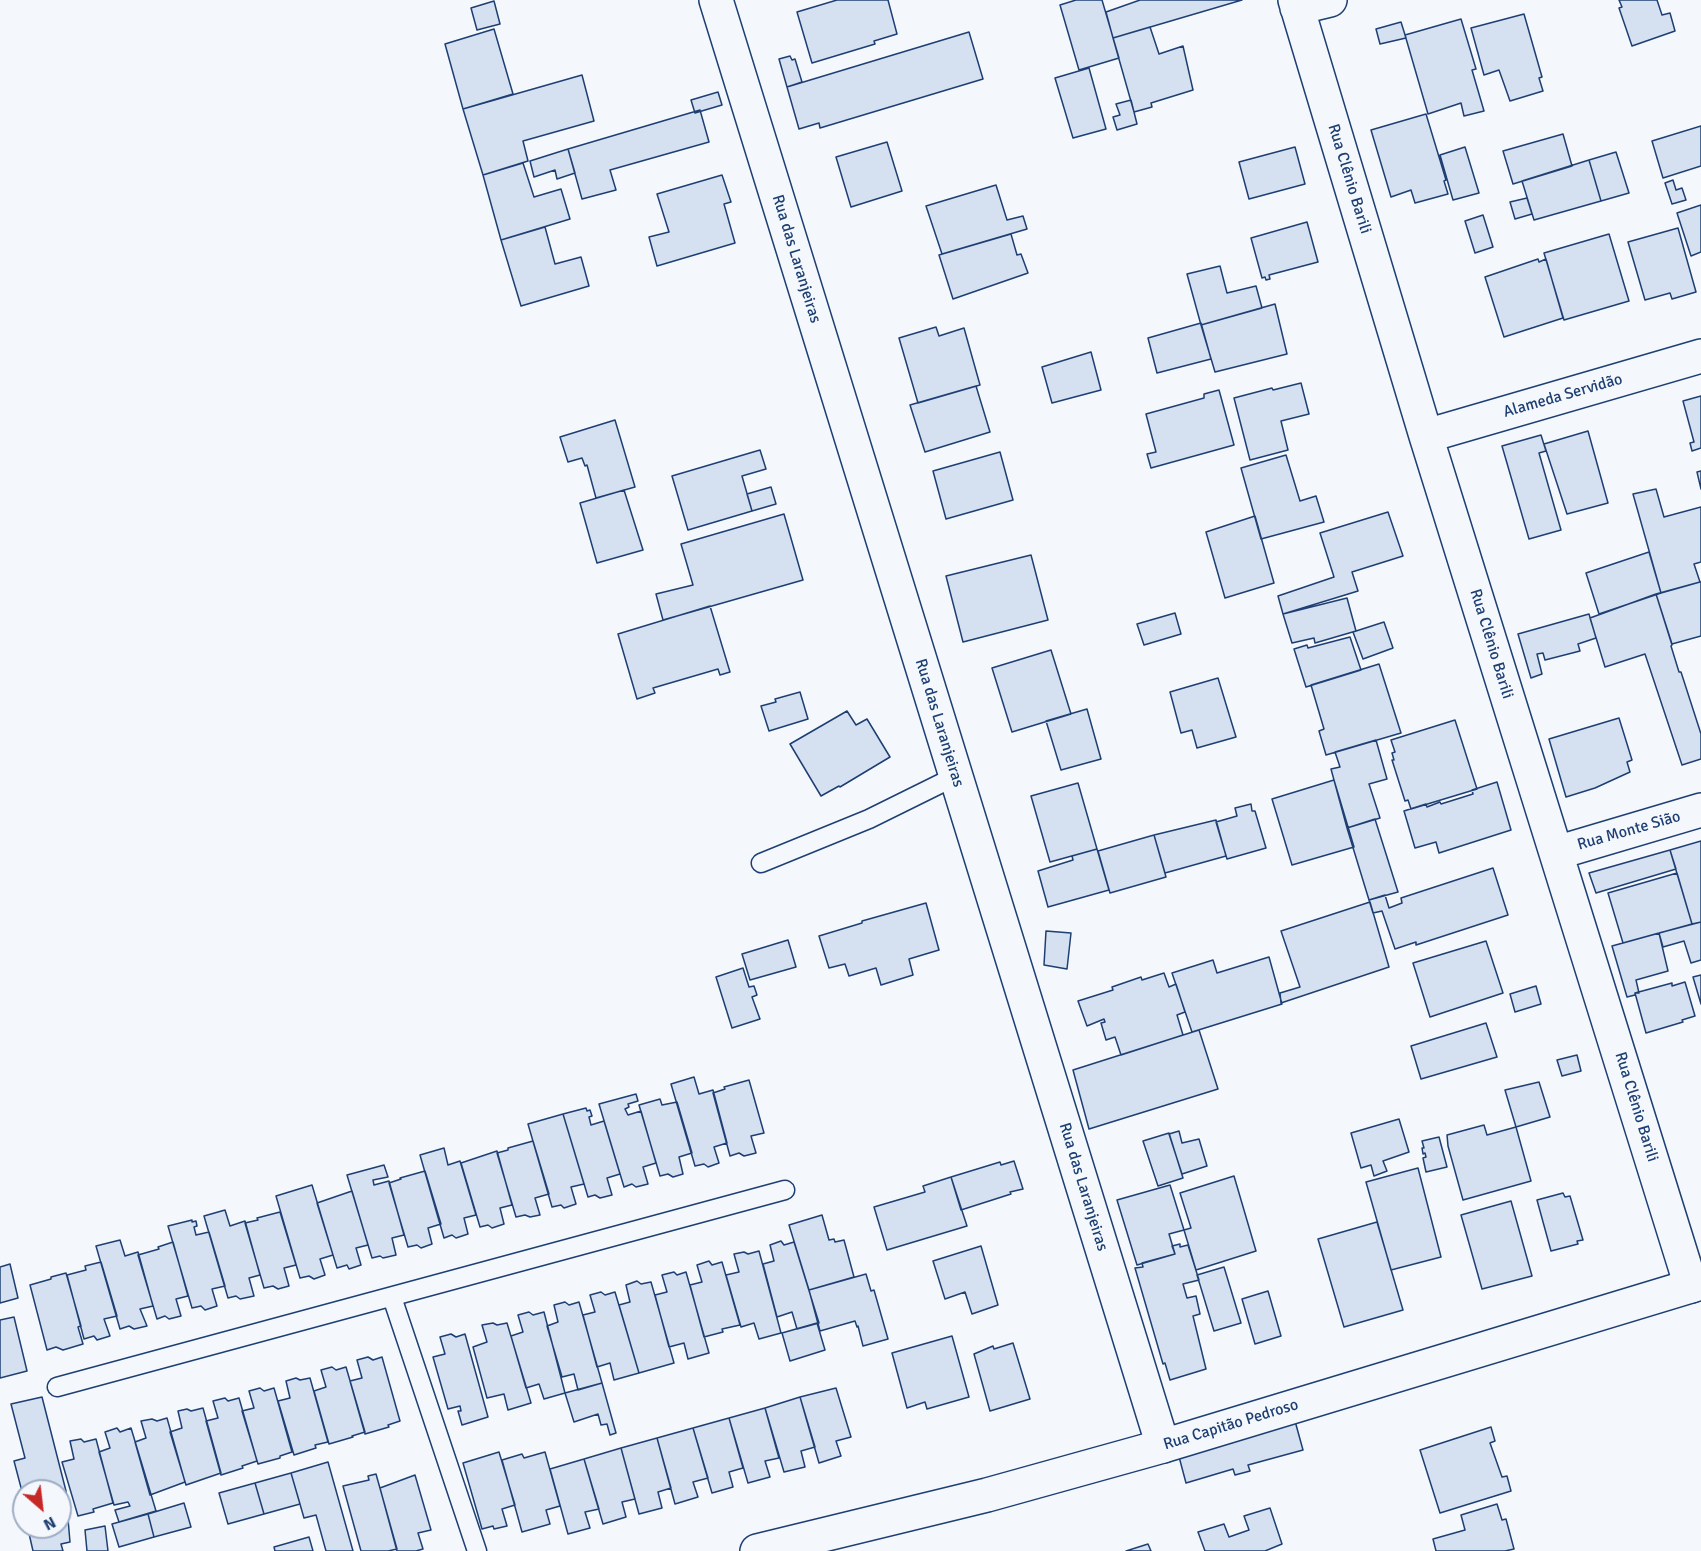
<!DOCTYPE html>
<meta charset="utf-8">
<style>
body{margin:0}
#map{position:relative;width:1701px;height:1551px;overflow:hidden;background:#f4f7fb;font-family:Signika,sans-serif}
canvas{display:block}
.north{position:absolute;left:12px;top:1479px;width:60px;height:60px;box-sizing:border-box;background:#f4f7fb;border:2px solid #9eadc5;border-radius:50%;rotate:152deg;font-size:16px;font-weight:700;line-height:24px;text-align:center;color:#1d3f73}
.north::after{content:'';display:block;margin:auto;width:21px;height:27px;background:#c62828;clip-path:polygon(50% 0,100% 100%,50% 72%,0 100%)}
</style>
<div id="map">
<canvas width="1701" height="1551"></canvas>
<div class="north">N</div>
</div>
<script>
const ctx = document.querySelector('canvas').getContext('2d');
ctx.lineJoin = 'round';
function fillPath(path, color) { ctx.fillStyle = color; ctx.fill(path, 'evenodd'); }
const poly = rows => new Path2D(rows.map(r => 'M' + r).join(''));
function strokePath(path, color, width, dash) { ctx.strokeStyle = color; ctx.lineWidth = width; ctx.lineCap = dash ? 'butt' : 'round'; ctx.setLineDash(dash || []); ctx.stroke(path); }
function write(font, color, halo, rows, align = 'center') {
  ctx.font = font + ' Signika,sans-serif'; ctx.lineWidth = 4.5; ctx.setLineDash([]); ctx.textBaseline = 'middle'; ctx.strokeStyle = halo; ctx.fillStyle = color; for (const [text, x, y, turn = 0] of rows) {
    ctx.save(); ctx.translate(x, y); ctx.rotate((+turn || 0) * Math.PI / 180); ctx.textAlign = isNaN(turn) ? turn : align; if (halo) ctx.strokeText(text, 0, 0); ctx.fillText(text, 0, 0); ctx.restore();
  }
}
const building = poly([
 [837,0,888,0,897,34,874,41,875,44,812,63,797,12,837,0],
 [1076,0,1102,0,1119,58,1079,70,1060,5,1076,0],
 [1140,0,1242,0,1113,38,1106,12,1140,0],
 [1619,0,1657,0,1662,15,1670,13,1675,31,1632,46,1619,8,1622,7,1619,0],
 [494,1,500,24,477,30,471,8,494,1],
 [1524,14,1542,77,1539,78,1543,91,1510,101,1499,70,1484,75,1471,28,1524,14],
 [1461,19,1476,69,1472,70,1484,111,1464,116,1461,103,1428,114,1405,35,1461,19],
 [1401,22,1406,38,1380,44,1376,29,1401,22],
 [1150,27,1159,54,1183,46,1193,90,1151,103,1152,107,1134,112,1113,38,1150,27],
 [494,29,513,94,463,109,445,44,494,29],
 [969,32,983,79,820,128,819,123,799,129,787,87,969,32],
 [790,56,792,60,795,59,802,82,787,87,779,59,790,56],
 [1089,68,1106,129,1073,138,1055,78,1089,68],
 [582,75,594,121,523,141,528,161,483,175,463,109,582,75],
 [718,92,722,105,695,113,691,100,718,92],
 [1131,100,1137,124,1117,130,1113,117,1120,115,1116,104,1131,100],
 [700,110,709,142,610,170,616,190,582,199,568,149,700,110],
 [1426,114,1446,180,1444,181,1448,194,1415,203,1411,190,1391,197,1371,130,1426,114],
 [1701,126,1701,166,1663,178,1652,141,1701,126],
 [1563,134,1572,166,1513,184,1503,151,1563,134],
 [887,142,902,191,851,207,836,157,887,142],
 [1295,147,1305,184,1249,199,1239,162,1295,147],
 [1465,147,1479,193,1453,200,1440,155,1465,147],
 [568,149,575,173,557,179,555,170,534,177,530,161,568,149],
 [1616,152,1629,193,1601,201,1589,160,1616,152],
 [1589,160,1601,201,1534,220,1522,181,1589,160],
 [523,163,534,197,561,189,570,219,501,240,483,175,523,163],
 [722,175,731,202,724,204,735,243,657,266,649,237,669,232,657,194,722,175],
 [1673,180,1676,190,1682,188,1686,200,1672,204,1665,183,1673,180],
 [996,185,1007,220,1023,216,1027,229,942,254,926,206,996,185],
 [1527,198,1532,214,1515,219,1510,202,1527,198],
 [1701,205,1701,252,1691,256,1677,213,1701,205],
 [1483,215,1493,247,1475,253,1465,221,1483,215],
 [1307,222,1318,262,1269,275,1270,279,1266,280,1265,277,1262,278,1251,238,1307,222],
 [545,227,555,264,581,257,589,286,521,306,501,240,545,227],
 [1678,228,1696,292,1672,299,1670,293,1645,300,1628,242,1678,228],
 [1011,234,1017,255,1021,254,1028,273,953,299,939,255,1011,234],
 [1609,234,1629,301,1564,320,1544,253,1609,234],
 [1538,259,1539,262,1546,259,1563,318,1504,337,1485,277,1538,259],
 [1220,266,1227,293,1256,286,1262,308,1201,325,1187,274,1220,266],
 [1275,304,1287,354,1215,372,1201,325,1275,304],
 [1201,323,1211,359,1157,373,1148,338,1201,323],
 [936,327,939,336,964,328,980,385,918,403,899,338,936,327],
 [1091,352,1101,390,1052,403,1042,367,1091,352],
 [1301,383,1309,414,1281,421,1288,450,1250,460,1234,398,1272,388,1273,390,1301,383],
 [976,386,990,432,925,452,910,405,976,386],
 [1219,390,1234,445,1151,468,1147,454,1156,452,1146,414,1204,398,1204,394,1219,390],
 [1701,396,1701,448,1692,451,1690,443,1694,442,1683,401,1701,396],
 [615,420,635,487,596,498,587,465,585,466,582,458,568,462,560,437,615,420],
 [1588,431,1608,503,1567,514,1544,444,1588,431],
 [1541,435,1546,451,1539,453,1561,530,1529,539,1502,446,1541,435],
 [760,450,766,469,742,476,752,511,688,530,672,476,760,450],
 [1000,452,1013,500,946,519,933,471,1000,452],
 [1286,455,1300,501,1316,496,1324,522,1261,539,1241,468,1286,455],
 [1701,471,1701,489,1697,472,1701,471],
 [771,487,776,504,752,511,747,494,771,487],
 [1656,489,1664,517,1701,507,1701,562,1694,564,1700,582,1661,593,1633,494,1656,489],
 [624,490,643,550,597,563,580,503,624,490],
 [1388,512,1403,556,1352,572,1358,591,1283,614,1278,596,1334,577,1320,533,1388,512],
 [784,514,803,580,663,620,656,594,693,585,681,544,784,514],
 [1255,516,1274,583,1225,598,1206,532,1255,516],
 [1649,552,1661,593,1599,614,1586,573,1649,552],
 [1031,555,1048,620,963,642,946,576,1031,555],
 [1700,582,1701,582,1701,636,1672,644,1656,594,1700,582],
 [1656,594,1672,645,1671,646,1679,672,1681,672,1701,734,1701,759,1682,765,1645,654,1605,667,1590,618,1656,594],
 [1347,598,1356,631,1315,643,1314,638,1292,643,1283,614,1347,598],
 [710,606,730,672,720,675,718,669,653,688,655,693,637,699,618,634,710,606],
 [1175,613,1181,634,1144,645,1137,624,1175,613],
 [1589,614,1596,638,1578,644,1580,651,1545,660,1543,653,1537,654,1542,674,1531,678,1518,634,1589,614],
 [1384,622,1393,648,1363,659,1353,632,1384,622],
 [1350,637,1361,670,1306,687,1294,649,1307,645,1308,648,1350,637],
 [1051,650,1071,714,1012,732,992,668,1051,650],
 [1379,664,1401,733,1326,755,1319,731,1324,729,1311,685,1379,664],
 [1218,678,1236,737,1197,748,1192,730,1181,733,1170,692,1218,678],
 [800,692,808,719,769,731,761,706,776,702,775,699,800,692],
 [1087,709,1101,759,1061,770,1046,721,1087,709],
 [847,711,856,725,867,719,890,757,840,787,839,786,821,796,790,744,847,711],
 [1619,718,1632,760,1627,762,1630,772,1595,788,1566,797,1549,739,1619,718],
 [1455,720,1477,789,1411,809,1408,800,1405,801,1392,760,1394,760,1392,753,1395,752,1391,740,1455,720],
 [1376,740,1387,779,1369,784,1380,818,1347,828,1331,769,1340,767,1335,752,1376,740],
 [1334,780,1354,847,1292,865,1272,799,1334,780],
 [1497,782,1511,830,1439,853,1436,842,1415,848,1404,811,1426,804,1427,807,1440,802,1441,804,1473,794,1472,790,1497,782],
 [1078,783,1097,849,1050,862,1031,796,1078,783],
 [1251,804,1252,811,1255,811,1266,848,1227,859,1216,822,1237,816,1235,808,1251,804],
 [1375,819,1398,892,1369,900,1347,828,1375,819],
 [1216,820,1226,856,1165,873,1154,835,1216,820],
 [1154,835,1166,877,1110,893,1098,851,1154,835],
 [1701,841,1701,922,1692,924,1670,850,1701,841],
 [1097,849,1109,890,1048,907,1038,871,1073,860,1072,856,1097,849],
 [1670,850,1676,869,1596,893,1589,873,1670,850],
 [1493,868,1508,915,1416,945,1416,942,1395,949,1382,911,1373,913,1369,900,1385,895,1389,908,1402,903,1401,898,1493,868],
 [1677,873,1692,924,1623,943,1608,893,1677,873],
 [1370,902,1389,967,1281,1003,1280,993,1300,987,1281,931,1370,902],
 [926,903,939,950,909,959,913,975,881,985,876,968,849,976,845,964,829,968,819,936,862,923,862,921,926,903],
 [1701,922,1701,960,1691,963,1684,941,1663,947,1659,933,1701,922],
 [1046,931,1071,933,1067,969,1044,965,1046,931],
 [1659,933,1668,971,1636,980,1639,993,1635,993,1635,995,1627,997,1612,946,1659,933],
 [788,940,796,967,750,980,742,954,788,940],
 [1486,941,1503,993,1430,1017,1413,963,1486,941],
 [1269,957,1282,1004,1192,1032,1172,973,1213,960,1217,973,1269,957],
 [743,968,749,987,754,986,757,995,752,997,760,1019,732,1028,716,977,743,968],
 [1164,973,1169,987,1176,984,1185,1012,1177,1015,1183,1035,1121,1055,1115,1037,1106,1040,1101,1023,1105,1022,1104,1019,1087,1026,1078,1001,1113,990,1112,987,1141,977,1142,980,1164,973],
 [1701,975,1701,1004,1693,977,1701,975],
 [1685,982,1695,1016,1682,1020,1683,1022,1646,1033,1635,993,1672,983,1672,986,1685,982],
 [1536,986,1541,1004,1515,1012,1510,994,1536,986],
 [1486,1023,1497,1057,1421,1079,1411,1046,1486,1023],
 [1199,1030,1218,1089,1089,1129,1073,1070,1199,1030],
 [1577,1055,1581,1071,1562,1076,1557,1060,1577,1055],
 [694,1077,699,1094,713,1090,727,1143,714,1147,719,1163,708,1167,704,1164,695,1166,671,1084,694,1077],
 [749,1080,764,1133,751,1136,756,1153,744,1156,739,1153,730,1156,713,1093,725,1089,724,1087,749,1080],
 [1539,1082,1550,1117,1516,1127,1505,1090,1539,1082],
 [636,1094,638,1101,628,1104,629,1107,625,1109,628,1115,641,1111,656,1163,643,1167,648,1184,636,1187,632,1184,624,1187,599,1104,636,1094],
 [660,1099,662,1105,677,1102,692,1153,679,1157,683,1174,673,1177,668,1174,660,1176,639,1105,660,1099],
 [586,1108,587,1111,590,1110,592,1116,589,1117,591,1125,604,1121,620,1174,607,1178,612,1195,600,1198,595,1195,588,1197,563,1114,586,1108],
 [563,1114,584,1184,571,1187,576,1204,564,1208,561,1205,552,1207,528,1124,563,1114],
 [1399,1119,1409,1152,1383,1161,1387,1171,1374,1176,1371,1165,1361,1168,1351,1133,1399,1119],
 [1484,1125,1487,1135,1516,1127,1531,1181,1463,1200,1448,1146,1447,1135,1484,1125],
 [1179,1131,1182,1143,1199,1139,1207,1166,1182,1174,1169,1134,1179,1131],
 [1169,1133,1183,1178,1158,1186,1143,1141,1169,1133],
 [1439,1137,1447,1167,1426,1172,1423,1158,1426,1157,1425,1153,1423,1154,1422,1148,1424,1148,1422,1141,1439,1137],
 [533,1141,549,1194,535,1198,540,1215,530,1217,525,1215,516,1217,497,1153,508,1150,508,1148,533,1141],
 [444,1148,448,1165,460,1161,476,1215,464,1218,468,1234,456,1238,452,1235,444,1238,420,1155,444,1148],
 [497,1151,512,1205,500,1208,504,1224,492,1228,488,1225,480,1227,461,1163,497,1151],
 [1014,1161,1023,1189,1010,1192,1011,1194,961,1210,951,1177,1000,1162,1001,1165,1014,1161],
 [384,1165,388,1177,373,1180,374,1185,389,1181,404,1235,392,1238,396,1255,383,1258,380,1256,372,1258,347,1175,384,1165],
 [1418,1168,1441,1257,1391,1270,1366,1182,1418,1168],
 [425,1171,441,1224,428,1228,432,1244,421,1248,417,1245,408,1247,389,1183,401,1179,400,1178,425,1171],
 [1234,1176,1256,1251,1196,1270,1184,1230,1191,1228,1180,1193,1234,1176],
 [951,1177,967,1226,887,1250,874,1207,925,1192,923,1186,951,1177],
 [312,1185,333,1255,320,1259,325,1275,314,1279,309,1276,300,1278,276,1196,312,1185],
 [1170,1185,1184,1230,1169,1234,1175,1254,1137,1265,1117,1200,1170,1185],
 [352,1191,368,1245,356,1248,361,1265,349,1269,347,1265,337,1268,317,1203,352,1191],
 [1563,1193,1565,1197,1570,1196,1583,1240,1577,1241,1578,1244,1551,1251,1537,1200,1563,1193],
 [1511,1201,1532,1276,1482,1289,1461,1215,1511,1201],
 [225,1210,230,1226,245,1221,260,1275,249,1278,254,1296,240,1299,236,1296,228,1298,204,1216,225,1210],
 [280,1212,296,1265,284,1268,289,1286,278,1289,273,1286,264,1288,245,1223,258,1220,257,1218,280,1212],
 [822,1215,829,1240,834,1239,835,1242,844,1240,854,1277,809,1290,789,1225,822,1215],
 [192,1220,192,1222,196,1221,197,1226,194,1227,196,1235,209,1232,225,1286,212,1289,217,1306,205,1310,201,1306,192,1308,168,1226,192,1220],
 [1377,1222,1403,1310,1344,1327,1318,1239,1377,1222],
 [120,1240,125,1256,138,1252,153,1306,140,1309,147,1326,134,1329,129,1326,120,1329,96,1246,120,1240],
 [781,1241,784,1245,794,1242,819,1323,797,1329,792,1312,777,1317,763,1264,774,1261,770,1245,781,1241],
 [173,1242,188,1296,176,1299,181,1316,169,1319,165,1316,157,1319,138,1255,159,1249,158,1247,173,1242],
 [1180,1244,1180,1247,1188,1245,1199,1280,1183,1284,1187,1298,1196,1296,1200,1314,1193,1316,1206,1369,1170,1380,1165,1363,1163,1364,1135,1268,1143,1267,1142,1263,1175,1254,1172,1246,1180,1244],
 [981,1246,998,1305,972,1314,965,1292,945,1299,933,1261,981,1246],
 [759,1251,781,1333,759,1339,754,1323,741,1327,726,1275,739,1272,734,1254,744,1252,748,1254,759,1251],
 [709,1261,712,1265,722,1262,740,1325,722,1329,723,1332,704,1337,690,1285,702,1282,697,1265,709,1261],
 [101,1262,117,1316,104,1319,110,1336,97,1340,94,1336,84,1339,67,1275,86,1270,85,1266,101,1262],
 [10,1264,18,1298,0,1303,0,1267,10,1264],
 [1224,1267,1241,1323,1214,1331,1197,1275,1224,1267],
 [674,1272,677,1275,686,1272,709,1353,688,1359,684,1343,669,1347,655,1295,667,1292,662,1275,674,1272],
 [66,1273,81,1326,78,1327,83,1344,63,1350,56,1347,47,1350,30,1285,51,1279,51,1277,66,1273],
 [866,1274,871,1291,874,1290,888,1339,863,1346,858,1326,857,1327,855,1321,820,1331,809,1290,866,1274],
 [637,1281,641,1284,651,1282,674,1363,639,1373,619,1305,630,1302,626,1285,637,1281],
 [1268,1291,1281,1336,1255,1344,1242,1299,1268,1291],
 [601,1292,605,1295,615,1292,639,1373,614,1380,610,1363,597,1367,583,1315,595,1312,590,1295,601,1292],
 [565,1302,569,1305,579,1302,602,1383,578,1390,574,1374,562,1377,547,1326,558,1322,554,1305,565,1302],
 [529,1312,533,1315,544,1312,565,1393,544,1399,539,1384,526,1388,511,1336,523,1332,518,1315,529,1312],
 [14,1317,27,1371,0,1378,0,1320,14,1317],
 [493,1323,497,1325,507,1323,531,1403,508,1410,504,1394,487,1398,473,1347,487,1342,482,1325,493,1323],
 [817,1323,825,1350,790,1361,782,1333,817,1323],
 [451,1334,456,1337,465,1334,488,1417,462,1425,458,1411,461,1411,460,1406,448,1409,433,1357,445,1354,440,1337,451,1334],
 [952,1336,969,1397,927,1409,925,1402,907,1408,892,1353,952,1336],
 [1013,1343,1030,1399,990,1411,974,1354,993,1346,994,1349,1013,1343],
 [368,1357,373,1360,382,1357,400,1421,388,1425,389,1427,365,1434,350,1381,362,1378,357,1360,368,1357],
 [332,1367,336,1370,346,1367,365,1432,352,1436,353,1437,329,1444,314,1391,326,1387,321,1370,332,1367],
 [296,1378,300,1380,310,1378,328,1442,315,1445,316,1448,294,1455,278,1401,290,1398,286,1381,296,1378],
 [602,1383,616,1433,610,1435,607,1424,601,1425,598,1414,574,1422,565,1393,602,1383],
 [260,1388,264,1391,274,1388,292,1452,280,1456,280,1458,258,1464,242,1411,254,1408,249,1391,260,1388],
 [836,1388,851,1437,836,1441,841,1456,819,1463,800,1397,836,1388],
 [42,1397,66,1491,67,1511,60,1513,60,1491,24,1491,24,1499,14,1461,25,1458,11,1404,42,1397],
 [800,1397,815,1447,801,1451,805,1467,784,1472,765,1408,800,1397],
 [225,1398,228,1401,239,1398,257,1461,242,1466,243,1468,221,1475,206,1421,218,1418,213,1401,225,1398],
 [203,1408,221,1473,186,1485,170,1432,182,1428,178,1411,187,1409,191,1411,203,1408],
 [765,1408,779,1458,765,1461,770,1477,748,1483,729,1418,765,1408],
 [167,1418,185,1482,150,1495,135,1442,146,1438,141,1421,152,1419,157,1421,167,1418],
 [729,1418,743,1468,729,1472,733,1487,712,1493,693,1428,729,1418],
 [1295,1421,1303,1450,1248,1465,1250,1471,1235,1475,1233,1469,1186,1483,1178,1453,1295,1421],
 [1491,1427,1495,1441,1490,1443,1502,1477,1507,1476,1511,1491,1440,1513,1420,1450,1491,1427],
 [117,1428,120,1432,131,1428,156,1511,119,1522,115,1510,130,1506,128,1502,114,1505,99,1452,110,1448,105,1432,117,1428],
 [693,1428,708,1478,693,1482,698,1497,675,1504,657,1438,693,1428],
 [657,1438,671,1488,658,1492,662,1508,639,1514,621,1448,657,1438],
 [81,1439,84,1442,96,1439,113,1503,93,1509,94,1512,78,1516,62,1462,74,1459,70,1441,81,1439],
 [621,1448,635,1499,622,1502,626,1517,603,1524,584,1459,621,1448],
 [499,1452,515,1505,502,1509,507,1526,494,1529,493,1526,482,1529,463,1463,499,1452],
 [545,1452,560,1506,546,1510,550,1524,522,1532,502,1460,522,1454,524,1458,545,1452],
 [584,1459,599,1509,585,1512,590,1528,568,1534,550,1469,584,1459],
 [328,1462,353,1551,326,1551,316,1515,304,1518,291,1473,328,1462],
 [291,1473,300,1504,264,1514,255,1483,291,1473],
 [376,1474,397,1549,388,1551,361,1551,343,1486,369,1480,368,1476,376,1474],
 [415,1475,431,1530,418,1533,423,1549,416,1551,397,1551,380,1488,415,1475],
 [255,1483,264,1514,228,1524,219,1493,255,1483],
 [184,1503,191,1527,154,1537,148,1514,184,1503],
 [1497,1504,1502,1520,1506,1519,1514,1549,1505,1551,1436,1551,1433,1539,1465,1530,1461,1515,1497,1504],
 [1270,1508,1282,1544,1265,1551,1205,1551,1198,1532,1224,1524,1229,1537,1249,1530,1244,1516,1270,1508],
 [148,1514,154,1537,119,1547,112,1524,148,1514],
 [68,1519,70,1542,61,1544,63,1551,33,1551,28,1529,37,1527,60,1527,60,1521,68,1519],
 [105,1526,108,1551,87,1551,85,1530,105,1526],
 [309,1537,313,1551,275,1551,274,1547,309,1537],
 [1148,1544,1151,1551,1126,1551,1148,1544]
]);
fillPath(building, '#d5e0f0');
strokePath(building, '#1d3f73', 1.5);
const lane = poly([
 [761,863,869,819,956,776],
 [392,1297,477,1551],
 [57,1387,785,1190]
]);
const street = poly([
 [716,0,1163,1446],
 [1295,0,1426,436,1691,1286],
 [1297,8,1330,0],
 [1426,436,1701,356],
 [1556,853,1701,810]
]);
const secondary = poly([
 [757,1551,987,1495,1163,1446,1701,1283]
]);
strokePath(lane, '#1d3f73', 21);
strokePath(street, '#1d3f73', 36);
strokePath(secondary, '#1d3f73', 36);
strokePath(lane, '#f4f7fb', 18);
strokePath(street, '#f4f7fb', 33);
strokePath(secondary, '#f4f7fb', 33);
write('16px', '#1d3f73', '#f4f7fb', [
 ["Rua Clênio Barili",1349,179,73],
 ["Rua das Laranjeiras",796,259,73],
 ["Alameda Servidão",1563,396,-16],
 ["Rua Clênio Barili",1491,644,73],
 ["Rua das Laranjeiras",939,723,73],
 ["Rua Monte Sião",1629,831,-16],
 ["Rua Clênio Barili",1636,1107,73],
 ["Rua das Laranjeiras",1083,1187,73],
 ["Rua Capitão Pedroso",1231,1425,-17]
]);
</script>
